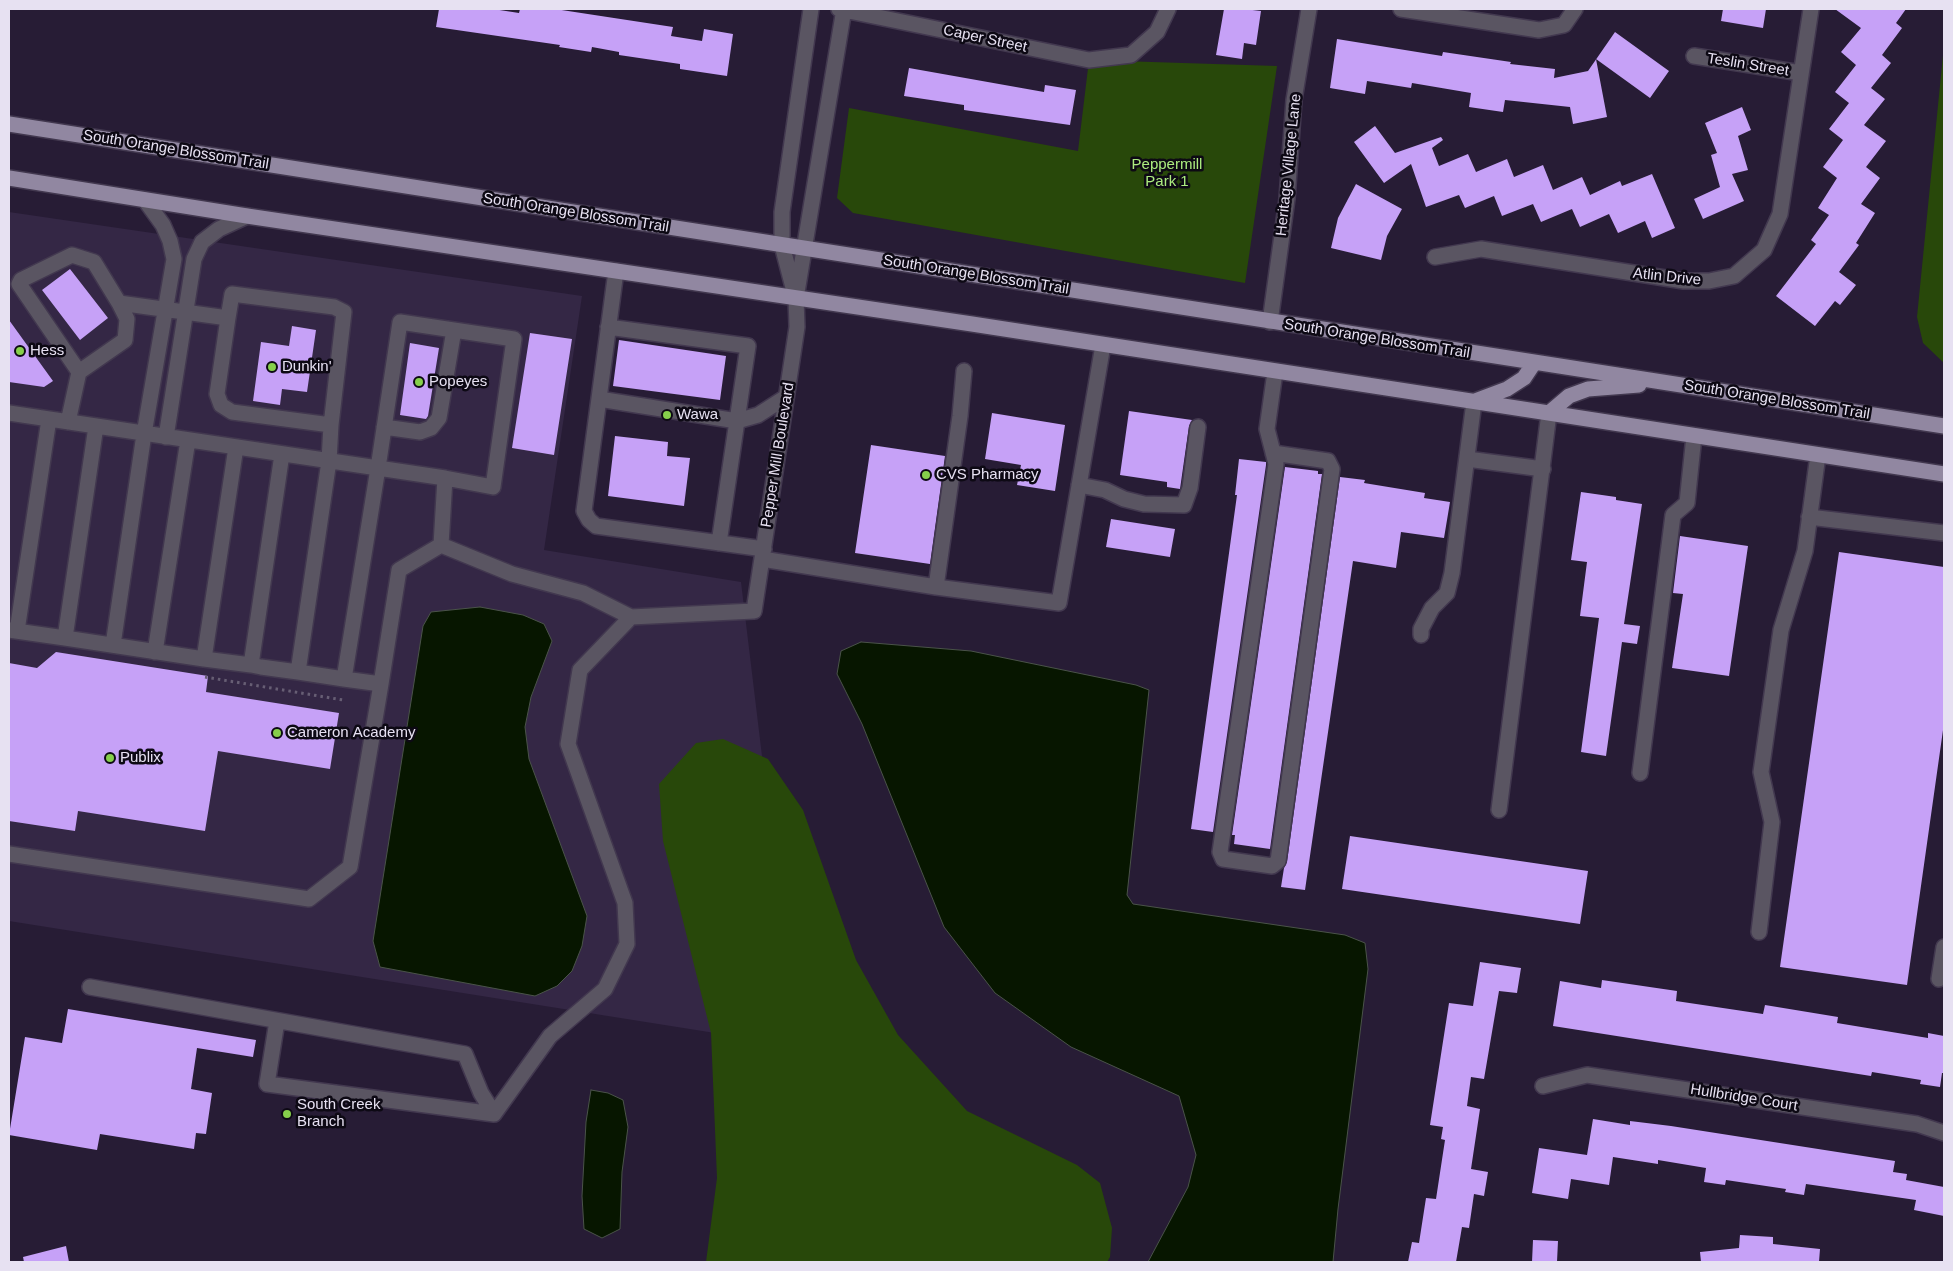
<!DOCTYPE html>
<style>
body{margin:0}
#map{position:relative;width:1953px;height:1271px;overflow:hidden;background:#271c35;font-family:Arial,sans-serif}
canvas{display:block}
.frame{position:absolute;inset:0;border:10px solid #e7e1f2;pointer-events:none}
</style>
<div id="map">
<canvas width="1953" height="1271"></canvas>
<div class="frame"></div>
</div>
<script>
const ctx = document.querySelector('canvas').getContext('2d');
ctx.lineJoin = 'round';
function fillPath(path, color) { ctx.fillStyle = color; ctx.fill(path, 'evenodd'); }
const poly = rows => new Path2D(rows.map(r => 'M' + r).join(''));
function strokePath(path, color, width, dash) { ctx.strokeStyle = color; ctx.lineWidth = width; ctx.lineCap = dash ? 'butt' : 'round'; ctx.setLineDash(dash || []); ctx.stroke(path); }
function write(font, color, halo, rows, align = 'center') {
  ctx.font = font + ' Arial,sans-serif'; ctx.lineWidth = 5; ctx.setLineDash([]); ctx.textBaseline = 'middle'; ctx.strokeStyle = halo; ctx.fillStyle = color; for (const [text, x, y, turn = 0] of rows) {
    ctx.save(); ctx.translate(x, y); ctx.rotate((+turn || 0) * Math.PI / 180); ctx.textAlign = isNaN(turn) ? turn : align; if (halo) ctx.strokeText(text, 0, 0); ctx.fillText(text, 0, 0); ctx.restore();
  }
}
fillPath(poly([
 [9,212,582,296,544,550,741,582,797,1046,9,921]
]), '#342745');
fillPath(poly([
 [1944,45,1944,363,1923,343,1917,317],
 [1089,60,1277,66,1245,283,853,213,837,198,849,108,1078,151],
 [723,739,768,759,803,810,856,960,898,1035,967,1111,1077,1165,1100,1183,1112,1228,1110,1257,1107,1262,706,1262,717,1178,711,1033,663,841,659,784,696,743]
]), '#28480a');
const water = poly([
 [480,607,523,615,544,624,552,641,531,697,525,727,529,759,587,916,582,946,572,971,557,986,535,996,380,967,373,941,423,626,431,612,480,607],
 [861,642,971,651,1136,685,1149,690,1127,895,1133,904,1345,935,1365,943,1368,969,1338,1209,1333,1262,1148,1262,1188,1187,1196,1155,1179,1096,1071,1047,995,993,944,927,862,724,837,674,841,651,861,642],
 [591,1090,608,1093,623,1100,628,1127,622,1172,620,1229,602,1238,584,1229,582,1196,586,1122,591,1090]
]);
fillPath(water, '#071600');
strokePath(water, '#4a5349', 1);
fillPath(poly([
 [439,9,493,9,519,13,520,9,555,9,673,27,671,36,702,41,704,29,733,34,727,76,680,69,680,64,619,55,619,52,592,47,591,52,559,47,560,45,436,27],
 [1224,9,1244,9,1261,11,1256,45,1244,43,1242,59,1216,55],
 [1723,9,1766,9,1763,28,1721,21],
 [1835,9,1906,9,1896,23,1902,28,1882,55,1891,63,1871,88,1885,99,1864,125,1886,141,1866,167,1880,178,1861,204,1875,213,1856,243,1859,245,1839,272,1856,285,1840,305,1835,301,1815,326,1776,296,1816,244,1811,240,1829,215,1818,208,1837,178,1823,167,1843,140,1829,129,1849,103,1835,92,1856,65,1841,52,1861,28],
 [1615,32,1669,71,1650,98,1596,59,1607,117,1573,124,1570,107,1505,100,1503,112,1469,107,1471,93,1412,83,1411,88,1367,81,1365,94,1330,88,1337,39,1442,56,1443,52,1511,62,1510,64,1555,69,1554,78,1588,71],
 [909,68,1044,92,1045,85,1076,90,1070,125,964,110,964,105,904,96],
 [1742,107,1751,130,1738,136,1748,170,1732,174,1744,201,1703,219,1694,199,1720,187,1711,155,1717,153,1705,123],
 [1375,126,1395,153,1441,137,1443,140,1432,148,1439,166,1468,154,1476,172,1507,159,1514,177,1543,165,1553,190,1582,177,1590,195,1620,181,1622,186,1652,174,1675,228,1652,238,1645,221,1618,233,1609,214,1580,227,1572,209,1541,222,1533,204,1502,216,1494,196,1465,208,1459,195,1426,207,1411,164,1384,183,1354,142],
 [1356,184,1402,209,1387,236,1381,260,1331,248,1338,218],
 [70,269,108,318,80,340,42,290],
 [9,320,53,381,44,387,9,382],
 [292,326,316,330,307,392,282,389,280,405,253,401,261,342,289,346],
 [530,333,572,339,554,455,512,448],
 [619,340,726,356,720,400,613,386],
 [410,343,439,348,428,416,426,419,400,415],
 [1129,411,1192,420,1189,426,1180,489,1167,487,1167,482,1120,475],
 [992,413,1065,425,1055,491,1017,485,1021,465,985,459],
 [615,436,668,442,667,456,690,458,684,506,608,496],
 [871,445,945,456,930,564,855,553],
 [1239,459,1266,462,1266,465,1213,832,1191,829,1237,495,1235,495],
 [1285,467,1318,471,1318,474,1322,474,1270,849,1234,844,1235,835,1232,835],
 [1340,477,1365,480,1364,483,1425,493,1424,498,1450,502,1444,538,1401,532,1396,568,1353,561,1305,890,1281,887,1284,868,1287,862],
 [1581,492,1616,497,1616,500,1642,504,1624,624,1640,626,1637,644,1622,642,1606,756,1581,752,1599,618,1580,616,1587,562,1571,560],
 [1111,519,1175,529,1170,557,1106,547],
 [1680,536,1748,546,1729,676,1672,668,1683,594,1673,593],
 [1839,552,1944,567,1944,723,1907,985,1780,967],
 [56,652,208,676,206,692,339,713,330,769,218,751,205,831,78,811,75,831,9,821,9,663,37,668],
 [1350,836,1588,871,1580,924,1342,889],
 [1480,962,1521,968,1517,993,1499,991,1484,1079,1471,1077,1467,1106,1480,1109,1471,1169,1488,1172,1484,1196,1474,1194,1469,1228,1462,1227,1456,1262,1408,1262,1412,1242,1419,1243,1426,1198,1436,1199,1445,1140,1441,1139,1443,1127,1430,1125,1449,1003,1473,1006],
 [1602,980,1677,991,1676,1001,1763,1014,1765,1005,1838,1017,1837,1023,1928,1038,1928,1033,1944,1036,1944,1073,1942,1073,1940,1087,1920,1084,1921,1080,1872,1072,1871,1076,1553,1026,1560,981,1601,988],
 [68,1009,256,1040,253,1057,197,1048,191,1089,212,1093,206,1134,196,1133,194,1149,100,1134,97,1150,9,1135,25,1037,62,1043],
 [1593,1119,1630,1125,1630,1121,1671,1126,1895,1161,1893,1172,1907,1174,1906,1180,1944,1187,1944,1216,1914,1210,1916,1200,1806,1184,1804,1195,1785,1192,1786,1189,1726,1180,1725,1185,1704,1182,1706,1168,1658,1160,1658,1164,1613,1157,1609,1185,1571,1179,1568,1199,1532,1193,1539,1148,1587,1155],
 [1740,1235,1773,1237,1773,1244,1820,1249,1819,1262,1701,1262,1700,1252,1739,1248],
 [1533,1240,1558,1241,1557,1262,1532,1262],
 [66,1246,69,1262,24,1262,23,1257]
]), '#c6a1f7');
const minor = poly([
 [839,9,1089,60,1131,55,1157,32,1168,9],
 [1401,9,1539,30,1564,25,1575,9],
 [1694,56,1801,73],
 [1435,257,1481,249,1684,281,1709,281,1734,276,1764,250,1780,214,1811,9],
 [616,271,584,511,589,520,596,526,764,549],
 [795,295,782,245,782,212,811,9],
 [119,303,228,318,217,394,221,405,232,412,331,425,344,312,334,307,232,294,228,318],
 [1270,322,1287,199,1294,100,1309,9],
 [608,327,748,346,719,543],
 [599,399,737,421,758,415,786,397],
 [9,413,445,478],
 [68,422,79,372,19,284,21,280,72,255,94,262,119,303,127,319,125,340,79,372],
 [384,427,420,432,431,428,439,418,454,330],
 [166,437,194,259,202,242,219,229,247,216],
 [1273,453,1328,461,1332,469,1278,861,1272,866,1223,859,1220,852,1276,464,1267,429,1275,372],
 [1467,459,1543,469],
 [1079,485,1105,490,1124,499,1144,504,1184,505,1190,488,1198,427],
 [1809,517,1944,533],
 [441,545,512,574,583,593,631,617],
 [762,559,936,587,1059,603,1103,345],
 [936,587,960,416,964,371],
 [9,630,65,638,204,659,251,665,261,667,298,672,344,679,381,684,399,570,441,545,445,478,493,487,514,339,400,322,378,468,344,679],
 [17,631,49,419],
 [1421,635,1421,629,1432,608,1447,593,1452,573,1474,402],
 [65,638,96,426],
 [113,645,144,434,174,259,170,241,163,225,145,200],
 [155,652,188,440],
 [204,659,236,447],
 [251,665,282,454],
 [298,672,329,461,331,425],
 [1640,773,1673,515,1687,503,1694,436],
 [1499,810,1549,413],
 [9,854,309,899,350,867,381,684],
 [1759,932,1772,822,1761,772,1781,630,1805,551,1818,455],
 [1939,979,1944,947],
 [90,987,465,1054,481,1093,494,1114],
 [277,1021,267,1084,494,1114],
 [1543,1086,1587,1075,1917,1124,1944,1133],
 [494,1114,550,1036,605,989,627,944,625,903,568,744,580,670,631,617,754,611,797,327,796,298,844,9]
]);
const major = poly([
 [9,124,1944,426],
 [9,178,247,216,972,324,1944,474],
 [1475,401,1507,389,1524,378,1534,363],
 [1549,413,1569,396,1588,389,1639,385]
]);
strokePath(minor, '#42384f', 18);
strokePath(major, '#42384f', 18);
strokePath(poly([
 [205,677,343,700]
]), '#675e74', 3, [2.5, 4]);
strokePath(minor, '#5a5562', 15);
strokePath(major, '#9187a1', 15);
for (const [x, y, r, color] of [
 [20,351,5,"#86cf4b"],
 [272,367,5,"#86cf4b"],
 [419,382,5,"#86cf4b"],
 [667,415,5,"#86cf4b"],
 [926,475,5,"#86cf4b"],
 [277,733,5,"#86cf4b"],
 [110,758,5,"#86cf4b"],
 [287,1114,5,"#86cf4b"]
]) { const dot = new Path2D(); dot.arc(x, y, r, 0, 2 * Math.PI); ctx.fillStyle = color; ctx.fill(dot); strokePath(dot, '#0d0914', 2); }
write('15px', '#e7e1f2', '#0d0914', [
 ["Caper Street",985,39,12],
 ["Teslin Street",1748,65,9],
 ["South Orange Blossom Trail",176,150,9],
 ["Heritage Village Lane",1289,165,-84],
 ["South Orange Blossom Trail",576,213,9],
 ["South Orange Blossom Trail",976,275,9],
 ["Atlin Drive",1667,277,6],
 ["South Orange Blossom Trail",1377,339,9],
 ["South Orange Blossom Trail",1777,400,9],
 ["Pepper Mill Boulevard",778,455,-81],
 ["Hullbridge Court",1744,1098,9]
]);
write('15px', '#acec7f', '#0d0914', [
 ["Peppermill",1167,165],
 ["Park 1",1167,182]
]);
write('15px', '#e7e1f2', '#0d0914', [
 ["Hess",30,351],
 ["Dunkin'",282,367],
 ["Popeyes",429,382],
 ["Wawa",677,415],
 ["CVS Pharmacy",936,475],
 ["Cameron Academy",287,733],
 ["Publix",120,758],
 ["South Creek",297,1105],
 ["Branch",297,1122]
], 'left');
</script>
